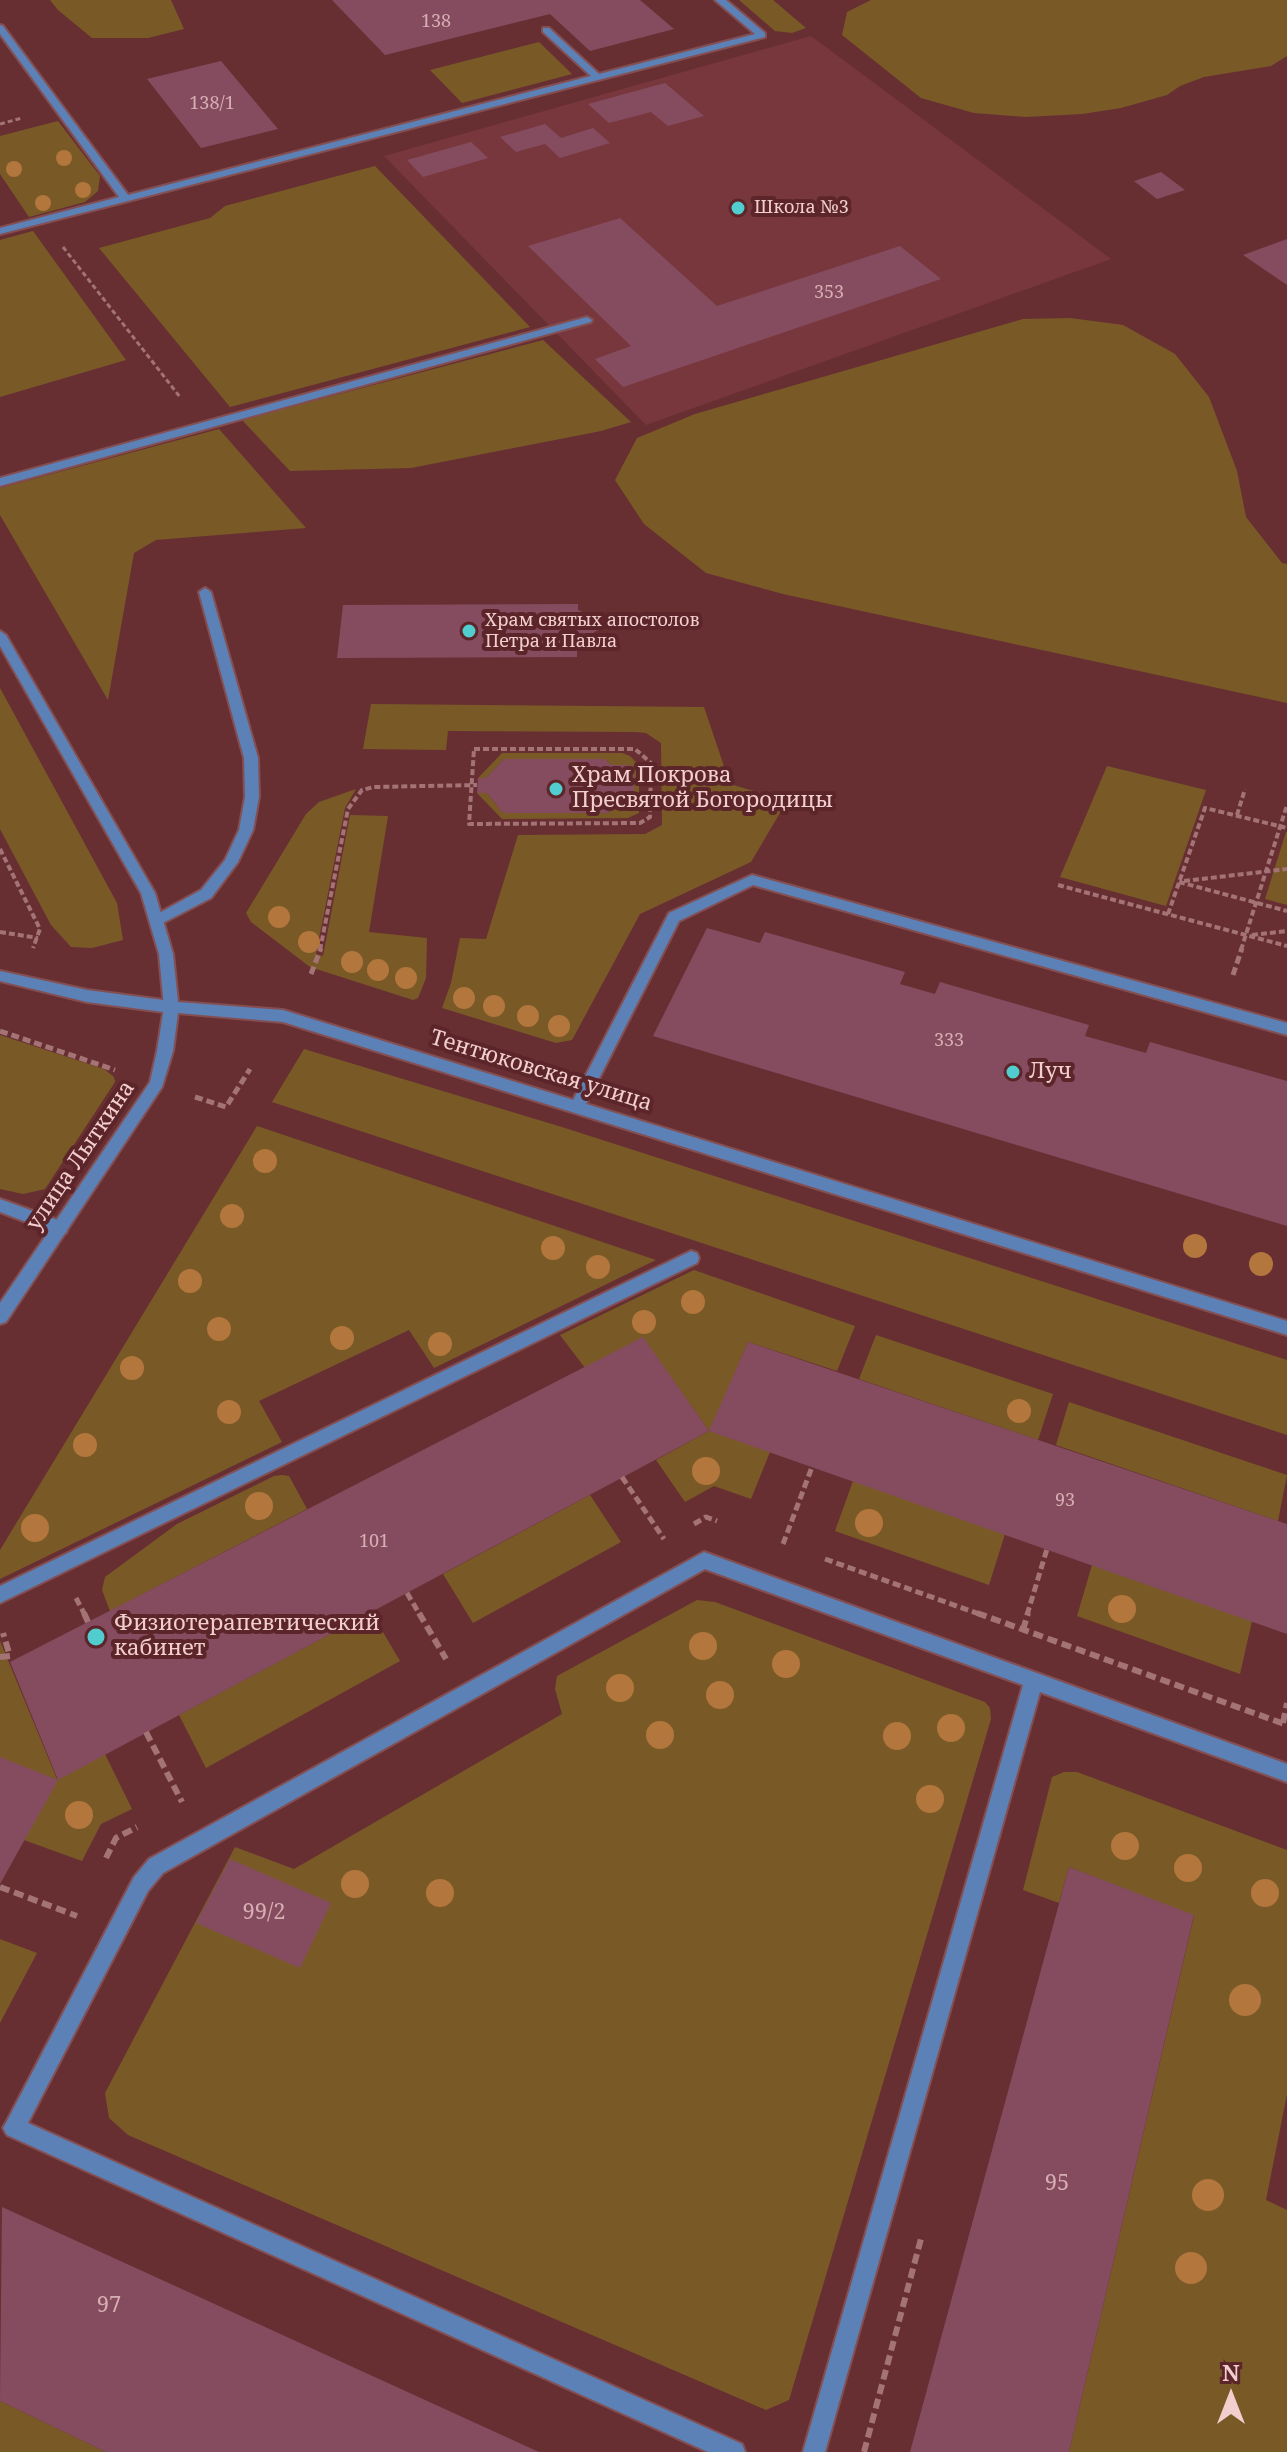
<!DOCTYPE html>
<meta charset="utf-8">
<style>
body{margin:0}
#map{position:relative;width:1287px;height:2452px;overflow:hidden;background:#682f33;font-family:"Noto Serif",serif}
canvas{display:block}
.north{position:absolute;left:1191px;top:2356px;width:80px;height:80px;-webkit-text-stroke:6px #5c2529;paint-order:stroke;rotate:0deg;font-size:22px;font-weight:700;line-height:32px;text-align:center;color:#f2cecf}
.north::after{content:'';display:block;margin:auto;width:28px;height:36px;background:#f2cecf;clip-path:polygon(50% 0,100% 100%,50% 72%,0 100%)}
</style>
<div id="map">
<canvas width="1287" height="2452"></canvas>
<div class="north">N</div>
</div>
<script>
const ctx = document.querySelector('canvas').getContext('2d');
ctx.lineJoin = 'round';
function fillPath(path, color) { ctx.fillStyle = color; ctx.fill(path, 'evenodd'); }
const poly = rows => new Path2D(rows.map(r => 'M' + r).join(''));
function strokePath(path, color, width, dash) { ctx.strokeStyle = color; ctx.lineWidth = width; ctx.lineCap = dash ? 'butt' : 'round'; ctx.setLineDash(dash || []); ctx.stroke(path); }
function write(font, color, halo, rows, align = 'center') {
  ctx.font = font + ' "Noto Serif",serif'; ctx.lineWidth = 8; ctx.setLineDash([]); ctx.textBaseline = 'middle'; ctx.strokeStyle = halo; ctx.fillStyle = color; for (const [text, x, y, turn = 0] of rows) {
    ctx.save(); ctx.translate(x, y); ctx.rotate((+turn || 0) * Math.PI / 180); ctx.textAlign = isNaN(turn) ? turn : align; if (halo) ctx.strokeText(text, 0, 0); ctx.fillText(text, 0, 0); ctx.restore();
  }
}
fillPath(poly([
 [811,36,1111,259,646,425,384,156]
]), '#78373c');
fillPath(poly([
 [50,0,171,0,184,29,148,38,92,38,58,10],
 [739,0,773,0,806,28,792,33,775,31],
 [871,0,1287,0,1287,56,1271,66,1204,77,1180,86,1167,95,1121,108,1082,114,1026,117,974,113,921,98,842,35,847,12],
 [539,42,572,74,462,103,430,70],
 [58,121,100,176,98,191,85,202,29,217,0,174,0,136],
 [375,166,530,327,230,407,99,248,210,218,225,206],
 [33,231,126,360,0,397,0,240],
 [1070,318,1123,325,1175,354,1209,397,1237,471,1246,517,1282,563,1287,564,1287,703,783,594,706,573,644,524,615,480,637,438,695,414,1023,319],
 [543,340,631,422,601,431,411,468,290,471,242,420],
 [219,429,306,528,156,540,134,553,108,700,0,515,0,488],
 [0,688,117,903,123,940,92,948,71,947,51,925,0,829],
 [371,704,704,707,730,784,787,801,751,862,640,914,572,1040,556,1043,442,1008,451,983,460,938,486,939,518,835,645,834,662,825,661,743,646,733,635,732,448,731,446,750,363,749],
 [502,753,622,753,630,756,639,765,639,813,628,818,502,819,477,793,487,793,503,813,608,813,613,808,634,806,634,767,611,765,605,759,504,759,486,778,478,778],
 [1107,766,1206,790,1166,906,1060,877],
 [356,789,345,808,316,954,323,956,350,815,388,816,369,932,427,938,426,978,418,998,413,1000,310,967,251,922,246,913,306,814,319,802],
 [1286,832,1287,832,1287,905,1265,899],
 [0,1035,104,1069,114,1077,115,1082,45,1189,23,1194,0,1189],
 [304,1049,565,1128,1287,1360,1287,1435,272,1102],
 [257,1126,656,1260,434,1368,409,1330,259,1401,282,1442,0,1579,0,1550],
 [694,1270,855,1326,837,1371,748,1342,710,1431,770,1452,751,1499,714,1486,685,1502,656,1460,709,1431,643,1338,585,1368,560,1335],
 [876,1335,1053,1394,1038,1440,859,1379],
 [1069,1402,1287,1475,1278,1521,1056,1445],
 [282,1475,289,1476,307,1509,110,1611,102,1590,105,1577,177,1524,274,1476],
 [853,1481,1005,1534,989,1585,835,1531],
 [590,1495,621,1542,473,1623,443,1574],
 [1092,1565,1252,1621,1240,1674,1077,1616],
 [697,1600,715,1602,985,1702,990,1708,991,1719,789,2400,766,2410,128,2135,109,2118,105,2093,235,1847,294,1869,562,1714,555,1689,557,1676],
 [371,1612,400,1661,206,1768,179,1715],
 [0,1641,57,1779,105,1754,132,1809,101,1824,82,1861,24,1840,0,1757],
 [1064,1772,1077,1772,1287,1850,1287,2094,1266,2200,1287,2210,1287,2452,1069,2452,1194,1916,1069,1867,1059,1903,1023,1890,1052,1777],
 [0,1939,37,1953,0,2023],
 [0,2401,106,2452,0,2452]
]), '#795a27');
fillPath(poly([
 [332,0,640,0,674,29,590,51,550,14,385,55],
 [221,61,278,129,201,148,147,79],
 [665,83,704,116,668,126,651,112,609,123,588,104],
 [545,124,561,138,593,128,610,143,560,158,545,144,516,152,500,137],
 [471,142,488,158,423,177,407,160],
 [1161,172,1185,190,1157,199,1134,181],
 [620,218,717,306,900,246,941,279,623,387,595,359,631,346,528,246],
 [1287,239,1287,285,1243,255],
 [578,604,578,610,590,615,585,621,595,623,600,629,584,638,592,644,589,648,577,651,577,657,337,658,343,605],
 [504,759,605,759,611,765,629,765,634,767,634,806,613,808,608,813,503,813,487,793,477,793,478,778,486,778],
 [707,928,760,943,765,932,905,972,900,984,935,994,940,982,1089,1025,1085,1036,1146,1053,1150,1042,1287,1081,1287,1226,653,1036],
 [643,1337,709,1431,58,1780,10,1662],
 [748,1342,1287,1524,1287,1634,709,1431],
 [0,1757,58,1780,0,1884],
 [230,1859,331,1903,300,1968,196,1923],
 [1069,1867,1194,1915,1069,2452,910,2452],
 [2,2207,539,2452,106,2452,0,2401]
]), '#854c60');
const service = poly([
 [715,0,726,0,765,33,765,37,0,234,0,228,119,197,0,34,0,25,3,26,128,195,591,76,543,32,543,28,549,28,599,74,755,34,715,0],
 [587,317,592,320,591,322,0,486,0,478,587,317],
 [205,588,211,592,258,758,259,797,253,830,238,862,211,898,157,926,150,921,152,917,201,890,225,860,239,830,245,797,244,758,199,592,205,588],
 [752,875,1287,1023,1287,1035,753,885,679,921,583,1110,573,1110,570,1106,669,913,752,875],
 [0,1199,66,1223,68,1228,66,1233,60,1235,0,1212,0,1199],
 [691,1251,697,1253,699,1258,697,1263,0,1603,0,1586,691,1251],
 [704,1552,1287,1764,1287,1782,1040,1692,825,2452,803,2452,1023,1685,705,1569,163,1873,148,1891,28,2123,742,2444,745,2452,708,2452,7,2135,3,2128,7,2121,134,1877,149,1859,704,1552]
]);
const minor = poly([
 [0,971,87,990,171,1001,178,1007,171,1013,87,1002,0,981,0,971]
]);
const tertiary = poly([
 [0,631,6,635,155,893,173,954,178,1002,283,1010,1287,1321,1287,1335,283,1022,178,1013,173,1051,162,1087,6,1322,0,1324,0,1303,150,1082,157,1051,164,1007,159,954,141,893,0,646,0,631]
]);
strokePath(service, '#844f52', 4);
strokePath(minor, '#844f52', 4);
strokePath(tertiary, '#844f52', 4);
strokePath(poly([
 [0,124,22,118],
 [63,247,180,397]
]), '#a37375', 3, [5, 3]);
strokePath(poly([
 [474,749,635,749,651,763,650,817,640,823,469,824,474,749],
 [1237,815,1245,789],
 [0,849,40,929,33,948],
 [1184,881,1287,869],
 [1179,882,1287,911],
 [1058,885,1287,946],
 [1168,914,1205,808,1287,828],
 [0,932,38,938],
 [1252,935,1287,931],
 [320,950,348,809,362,790,374,787,477,785],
 [1241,950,1287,805]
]), '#a37375', 4, [6, 3]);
strokePath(poly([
 [311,974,321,948],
 [1233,975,1242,948],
 [0,1031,115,1070],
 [195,1097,226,1107,250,1069],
 [622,1477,664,1539],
 [694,1524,706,1517,717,1521],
 [783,1544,812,1467],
 [825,1559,982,1615],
 [407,1593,420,1615],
 [76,1598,85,1615],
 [1027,1615,1047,1549]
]), '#a37375', 5, [8, 4]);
strokePath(poly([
 [84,1613,88,1622],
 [419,1613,446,1659],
 [977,1613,1287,1725],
 [1023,1630,1028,1613],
 [0,1657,10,1656,3,1633],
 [1283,1723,1287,1703],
 [146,1732,182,1802],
 [106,1858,116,1838,137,1827],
 [0,1887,77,1916],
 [864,2452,922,2235]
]), '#a37375', 6, [10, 5]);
fillPath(service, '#5b81b7');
fillPath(minor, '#5b81b7');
fillPath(tertiary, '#5b81b7');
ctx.fillStyle = '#b3763d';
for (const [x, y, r] of [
 [64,158,8],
 [14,169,8],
 [83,190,8],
 [43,203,8],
 [279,917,11],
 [309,942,11],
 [352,962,11],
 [378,970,11],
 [406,978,11],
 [464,998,11],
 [494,1006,11],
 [528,1016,11],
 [559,1026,11],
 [265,1161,12],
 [232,1216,12],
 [1195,1246,12],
 [553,1248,12],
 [1261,1264,12],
 [598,1267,12],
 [190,1281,12],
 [693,1302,12],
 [644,1322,12],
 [219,1329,12],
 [342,1338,12],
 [440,1344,12],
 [132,1368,12],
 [1019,1411,12],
 [229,1412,12],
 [85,1445,12],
 [706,1471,14],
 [259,1506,14],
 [869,1523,14],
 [35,1528,14],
 [1122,1609,14],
 [703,1646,14],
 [786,1664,14],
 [620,1688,14],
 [720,1695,14],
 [951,1728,14],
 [660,1735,14],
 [897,1736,14],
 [930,1799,14],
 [79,1815,14],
 [1125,1846,14],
 [1188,1868,14],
 [355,1884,14],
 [440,1893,14],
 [1265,1893,14],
 [1245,2000,16],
 [1208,2195,16],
 [1191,2268,16]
]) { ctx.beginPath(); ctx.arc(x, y, r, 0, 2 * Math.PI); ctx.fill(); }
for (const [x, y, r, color] of [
 [738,208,8,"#52cdcf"],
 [469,631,8,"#52cdcf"],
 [556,789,8,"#52cdcf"],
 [1013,1072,8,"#52cdcf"],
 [96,1637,10,"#52cdcf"]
]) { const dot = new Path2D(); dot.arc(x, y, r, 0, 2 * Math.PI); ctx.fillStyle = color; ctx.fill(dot); strokePath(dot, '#5c2529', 3); }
write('18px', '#d7aeb3', null, [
 ["138",436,22],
 ["138/1",212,104],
 ["353",829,293],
 ["333",949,1041],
 ["93",1065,1501],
 ["101",374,1542]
]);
write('18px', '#f2cecf', '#5c2529', [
 ["Школа №3",754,208],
 ["Храм святых апостолов",485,621],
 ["Петра и Павла",485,642]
], 'left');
write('22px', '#f2cecf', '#5c2529', [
 ["Храм Покрова",572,776],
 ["Пресвятой Богородицы",572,801],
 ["Луч",1029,1072],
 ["Физиотерапевтический",114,1624],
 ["кабинет",114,1649]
], 'left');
write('22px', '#f2cecf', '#5c2529', [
 ["Тентюковская улица",541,1071,17],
 ["улица Лыткина",81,1156,-56]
]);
write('22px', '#d7aeb3', null, [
 ["99/2",264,1913],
 ["95",1057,2184],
 ["97",109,2306]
]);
</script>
